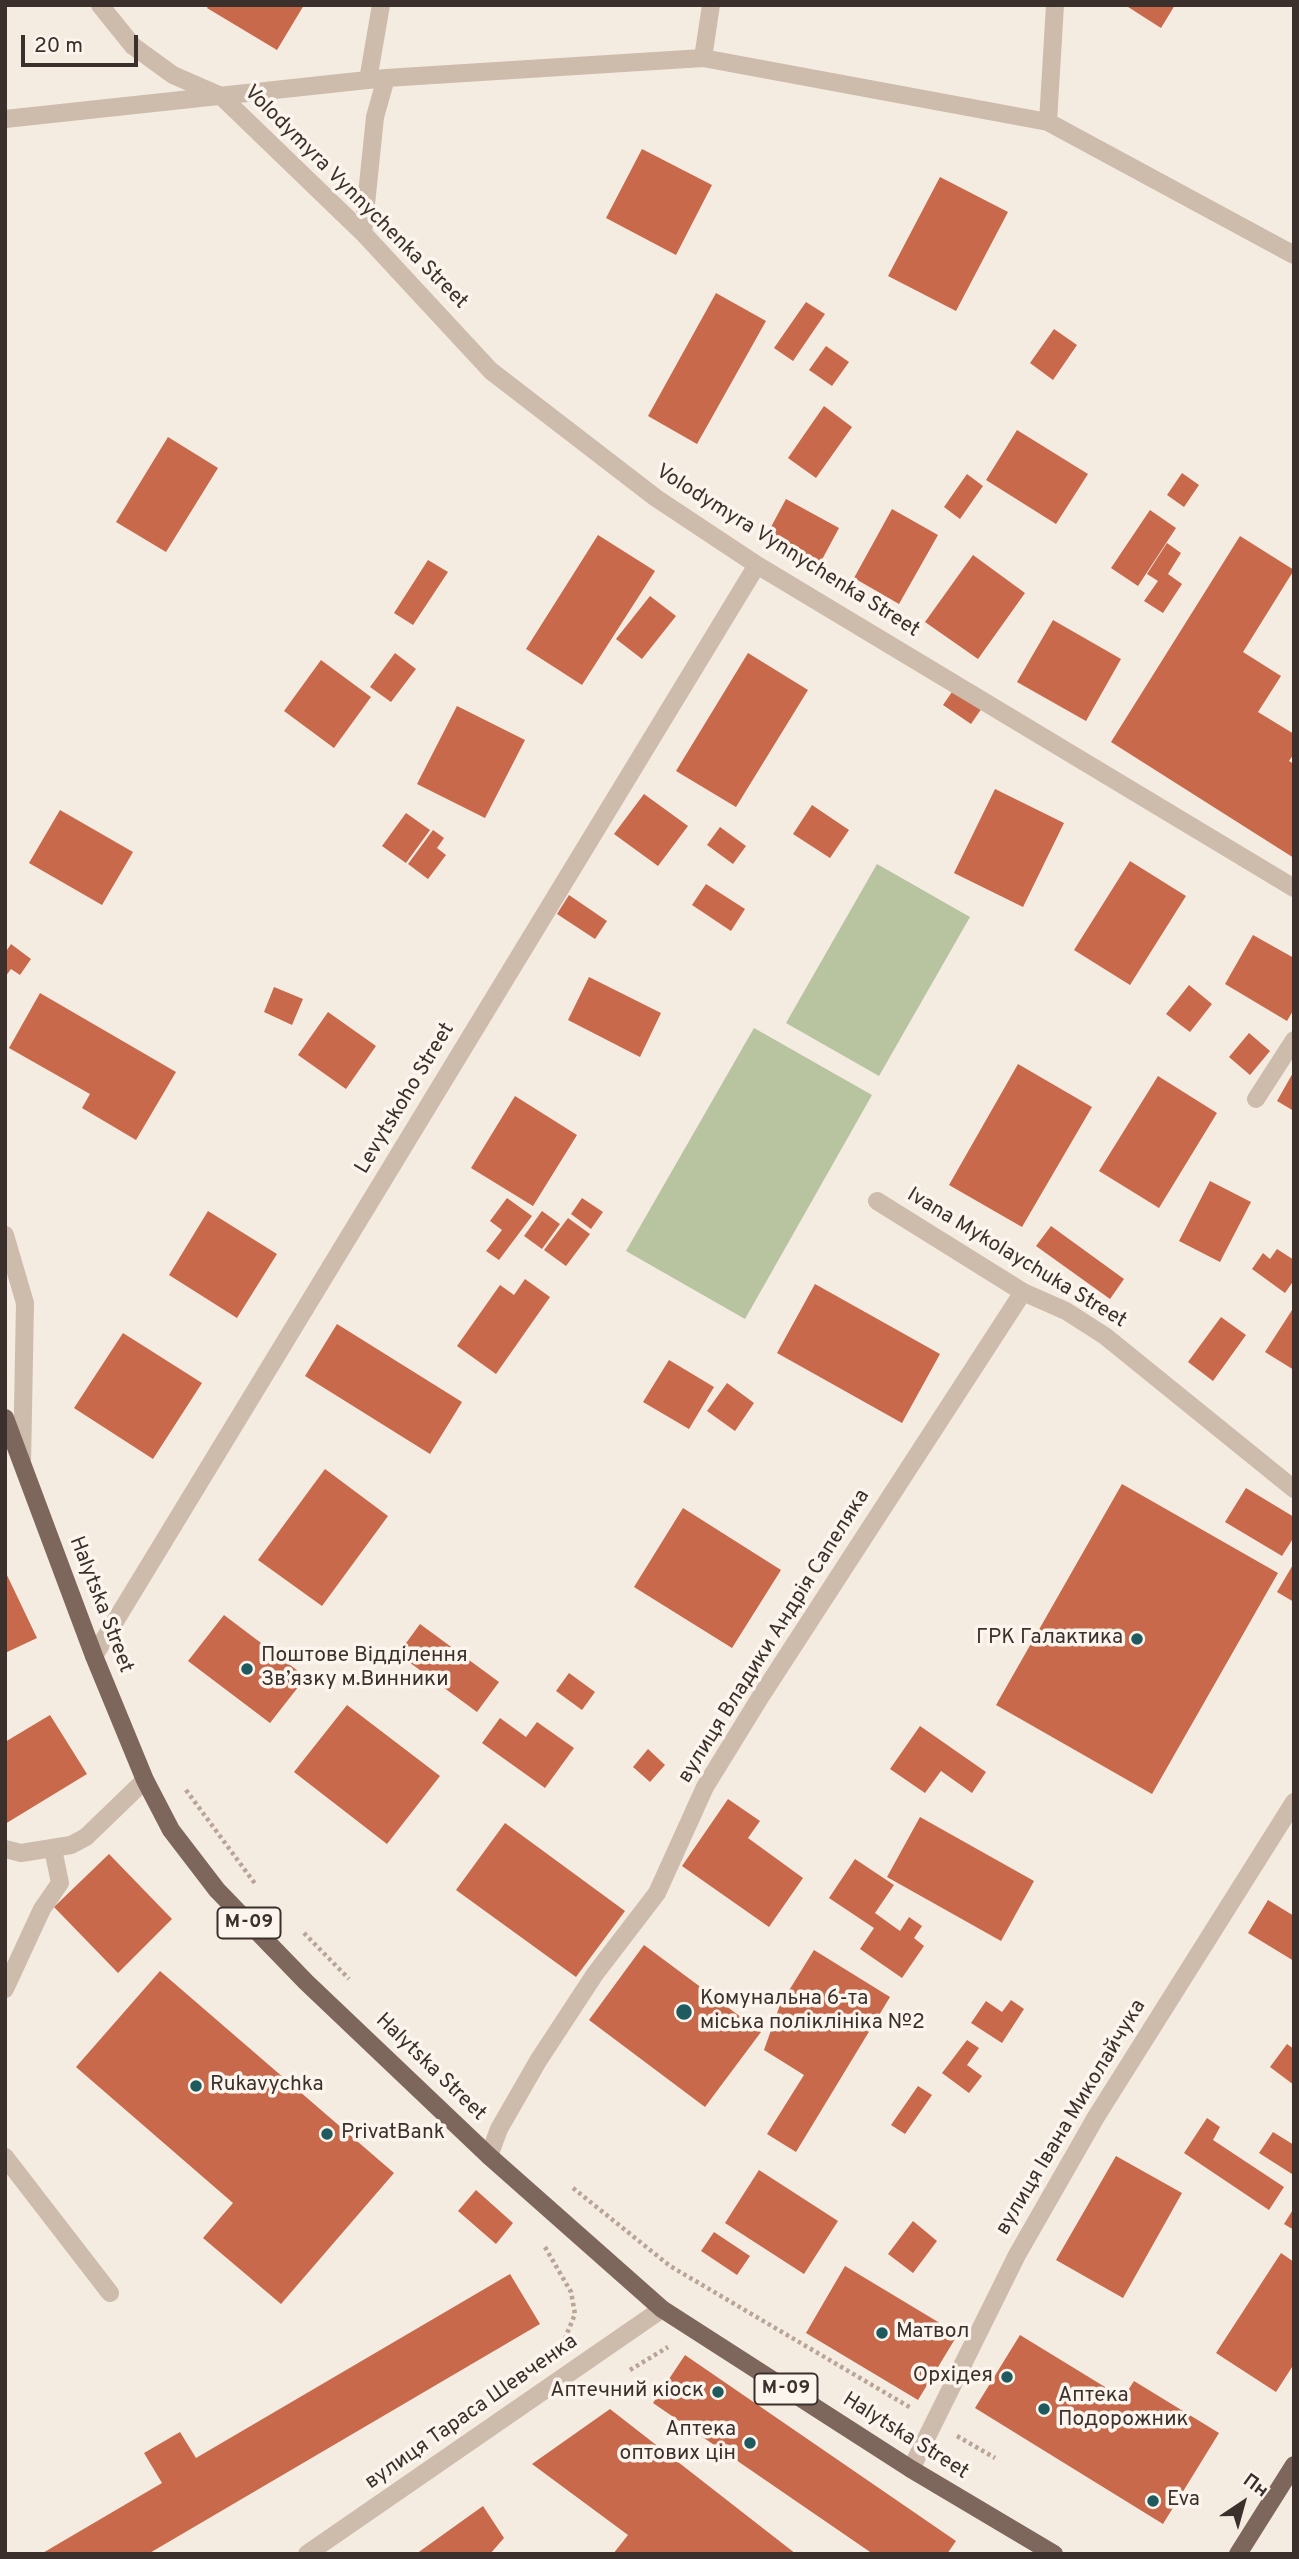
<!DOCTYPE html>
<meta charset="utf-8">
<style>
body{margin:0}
#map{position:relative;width:1299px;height:2559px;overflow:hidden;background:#f4ebe1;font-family:Overpass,sans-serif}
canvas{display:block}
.frame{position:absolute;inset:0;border:7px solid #3b302b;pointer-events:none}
.north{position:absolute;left:1208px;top:2468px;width:70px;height:70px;-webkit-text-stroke:5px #fbf5ee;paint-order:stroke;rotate:36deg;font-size:19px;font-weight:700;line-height:28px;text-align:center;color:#3b302b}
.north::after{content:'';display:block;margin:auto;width:24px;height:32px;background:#3b302b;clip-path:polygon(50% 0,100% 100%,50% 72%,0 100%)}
.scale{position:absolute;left:21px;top:35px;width:117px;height:32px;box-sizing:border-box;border:4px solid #3b302b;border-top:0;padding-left:9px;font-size:21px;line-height:24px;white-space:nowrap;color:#3b302b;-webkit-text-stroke:5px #fbf5ee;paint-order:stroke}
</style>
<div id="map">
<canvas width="1299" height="2559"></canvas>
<div class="frame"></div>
<div class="north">Пн</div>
<div class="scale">20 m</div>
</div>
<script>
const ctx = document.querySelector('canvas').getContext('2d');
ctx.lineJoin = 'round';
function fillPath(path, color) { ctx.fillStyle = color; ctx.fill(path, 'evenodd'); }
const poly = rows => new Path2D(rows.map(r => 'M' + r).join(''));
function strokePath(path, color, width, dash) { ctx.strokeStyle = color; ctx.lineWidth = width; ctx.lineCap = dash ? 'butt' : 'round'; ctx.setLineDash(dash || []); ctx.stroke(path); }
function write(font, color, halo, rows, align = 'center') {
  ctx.font = font + ' Overpass,sans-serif'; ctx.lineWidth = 7; ctx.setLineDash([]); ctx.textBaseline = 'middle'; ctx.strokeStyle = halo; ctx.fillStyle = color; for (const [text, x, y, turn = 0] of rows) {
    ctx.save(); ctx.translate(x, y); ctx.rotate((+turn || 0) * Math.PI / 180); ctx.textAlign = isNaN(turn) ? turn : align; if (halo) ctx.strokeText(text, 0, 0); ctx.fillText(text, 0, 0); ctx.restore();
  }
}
fillPath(poly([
 [877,864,970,917,879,1076,786,1023],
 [754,1028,872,1095,745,1319,626,1251]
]), '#b8c4a0');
fillPath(poly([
 [209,5,304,5,277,50,207,8],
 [1125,5,1175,5,1161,28],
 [642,149,712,185,676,255,606,218],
 [940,177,1008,212,956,311,888,276],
 [716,293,766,321,697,444,648,416],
 [806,302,825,314,793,361,774,348],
 [1054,329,1077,345,1053,380,1030,363],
 [826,346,849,362,832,386,809,370],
 [824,406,852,427,816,478,788,458],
 [1017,430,1088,474,1056,524,986,480],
 [168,437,218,468,166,552,116,522],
 [1182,473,1199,485,1184,507,1167,495],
 [967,474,983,486,960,519,944,507],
 [786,499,839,528,818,567,765,538],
 [892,509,938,535,899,604,854,578],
 [1150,510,1176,528,1138,586,1111,568],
 [598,535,655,571,582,685,526,649],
 [1240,536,1294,570,1243,652,1281,676,1258,712,1294,734,1294,754,1289,761,1294,764,1294,858,1111,742],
 [1167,543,1181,553,1168,574,1182,584,1163,613,1144,601,1158,581,1147,574],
 [973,555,1025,593,978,659,925,622],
 [428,560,448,572,413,625,394,613],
 [650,596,676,616,642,659,616,639],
 [1053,620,1121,659,1086,721,1017,682],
 [395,653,416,669,391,702,370,687],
 [748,653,808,690,736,807,676,771],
 [321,660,371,697,334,748,284,711],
 [954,689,982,708,971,724,943,705],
 [457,706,525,740,485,818,417,784],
 [995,789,1064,823,1023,907,954,873],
 [644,794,688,826,658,866,614,834],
 [812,805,849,830,830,858,793,834],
 [60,810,133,852,102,905,29,863],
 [406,813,430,830,406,863,382,846],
 [720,827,746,846,733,864,707,845],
 [433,830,444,838,437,848,446,855,428,879,408,864],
 [1130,861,1186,896,1130,985,1074,950],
 [706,884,745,909,731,931,692,905],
 [569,895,607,921,595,939,557,914],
 [1253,935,1294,958,1294,1009,1287,1021,1225,984],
 [11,944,31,959,20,975,11,969,5,977,5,953],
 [589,977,661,1013,640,1057,568,1020],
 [1189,985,1212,1004,1190,1032,1166,1014],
 [274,987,303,999,292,1025,264,1012],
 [40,993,176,1072,136,1140,82,1108,90,1094,9,1048],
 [328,1012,376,1046,346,1089,298,1055],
 [1249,1033,1270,1051,1250,1075,1229,1057],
 [1018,1064,1092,1107,1022,1227,949,1185],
 [1294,1071,1294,1111,1277,1101],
 [1158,1076,1217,1113,1159,1208,1099,1171],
 [515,1096,577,1135,533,1206,471,1168],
 [1210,1181,1251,1202,1220,1262,1179,1241],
 [507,1198,532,1216,499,1260,486,1251,502,1230,490,1221],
 [582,1198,603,1212,591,1229,571,1214],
 [208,1211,277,1254,237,1318,169,1275],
 [542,1211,560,1224,542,1249,524,1236],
 [568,1218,590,1234,566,1266,544,1250],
 [1051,1226,1124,1279,1110,1299,1036,1246],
 [1277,1249,1294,1260,1294,1280,1285,1293,1252,1269,1263,1253,1270,1259],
 [525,1279,550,1297,496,1374,457,1346,500,1285,514,1295],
 [815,1284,940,1354,902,1423,777,1353],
 [1294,1307,1294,1370,1265,1352],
 [1221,1317,1246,1335,1213,1381,1188,1362],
 [337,1324,462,1402,430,1454,305,1376],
 [123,1333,202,1383,153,1459,74,1408],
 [669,1360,714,1387,689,1429,643,1402],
 [727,1383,754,1403,735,1431,707,1411],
 [325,1469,388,1516,322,1606,258,1560],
 [1122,1484,1278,1573,1152,1794,996,1705],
 [1246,1488,1294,1517,1294,1537,1282,1556,1225,1522],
 [683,1508,781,1570,732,1648,634,1587],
 [1294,1563,1294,1602,1277,1592],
 [5,1571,37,1638,5,1653],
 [224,1615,306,1677,270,1723,188,1661],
 [420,1624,499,1682,477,1712,398,1654],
 [569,1673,595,1692,582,1710,556,1691],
 [347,1705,440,1776,387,1844,294,1772],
 [50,1715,87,1774,5,1824,5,1742],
 [500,1718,526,1737,537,1722,574,1748,545,1788,482,1743],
 [920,1726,986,1772,972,1793,941,1771,925,1793,890,1769],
 [648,1749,665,1765,650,1782,633,1767],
 [728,1799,760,1821,748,1838,803,1878,769,1927,682,1866],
 [920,1817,1034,1881,1001,1941,887,1877],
 [505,1823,625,1911,576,1977,456,1890],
 [109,1854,172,1919,118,1973,54,1907],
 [855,1859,894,1885,875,1913,900,1931,909,1917,922,1926,914,1938,924,1946,902,1978,860,1949,874,1928,829,1898],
 [1268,1900,1294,1916,1294,1961,1248,1933],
 [644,1945,761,2032,705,2107,589,2020],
 [814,1950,890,1997,796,2152,767,2134,804,2075,764,2050,780,2005],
 [160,1971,394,2173,281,2304,203,2238,233,2203,76,2067],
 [1011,2000,1024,2009,1002,2043,971,2023,986,2001,1002,2012],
 [967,2040,979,2048,967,2065,982,2076,969,2093,942,2073],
 [1287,2044,1294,2049,1294,2085,1270,2067],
 [918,2086,932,2095,905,2134,891,2125],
 [1207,2118,1220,2127,1213,2140,1284,2187,1269,2210,1184,2153],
 [1273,2132,1294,2145,1292,2174,1259,2153],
 [1116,2156,1182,2193,1123,2298,1056,2260],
 [759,2170,838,2221,804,2274,725,2223],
 [476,2190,513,2223,496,2244,458,2211],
 [1294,2208,1294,2230,1284,2224],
 [913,2221,937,2241,913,2273,888,2254],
 [714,2232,750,2256,737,2275,701,2251],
 [1281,2253,1294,2262,1294,2364,1276,2392,1216,2353],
 [845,2266,958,2334,918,2400,806,2333],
 [510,2274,540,2324,148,2554,41,2554,162,2483,144,2453,180,2432,196,2458],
 [1020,2335,1123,2398,1134,2381,1219,2433,1163,2524,975,2408],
 [685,2355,956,2541,947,2554,873,2554,653,2403],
 [610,2409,796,2554,613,2554,628,2535,532,2464],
 [483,2506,504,2538,490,2554,416,2554]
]), '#c8694b');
strokePath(poly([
 [186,1790,256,1885],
 [304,1933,349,1979],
 [573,2188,670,2266,911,2408],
 [545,2247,571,2292,575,2314,564,2341],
 [630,2370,668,2347],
 [957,2436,995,2458]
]), '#b9a596', 4.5, [3.5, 3.5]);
strokePath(poly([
 [100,5,133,46,173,75,221,96,363,233,491,371,656,498,757,565,1294,888],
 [703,58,711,5],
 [368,80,381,5],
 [5,119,386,78,703,58,1048,122,1294,255],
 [1048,122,1055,5],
 [363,233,375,117,386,78],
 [1256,1099,1294,1040],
 [877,1201,1023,1292,1066,1311,1105,1336,1294,1489],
 [5,1235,25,1303,22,1463],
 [94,1656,757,565],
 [5,1849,21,1853,71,1845,86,1837,145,1780],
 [5,1989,42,1909,60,1883,53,1849],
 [489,2156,499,2129,538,2061,595,1974,657,1893,705,1787,761,1696,1023,1292],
 [5,2157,110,2293],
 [911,2469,1017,2255,1096,2117,1294,1802],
 [307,2554,662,2309]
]), '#cdbbac', 18);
strokePath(poly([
 [5,1418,94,1656,145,1780,171,1830,217,1890,306,1982,489,2156,662,2309,911,2469,1054,2554],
 [1238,2554,1294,2465]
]), '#7d675c', 18);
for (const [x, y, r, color] of [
 [1137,1639,7,"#1f5a5e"],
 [247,1669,7,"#1f5a5e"],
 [684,2012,9,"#1f5a5e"],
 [196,2086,7,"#1f5a5e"],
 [327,2134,7,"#1f5a5e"],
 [882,2333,7,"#1f5a5e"],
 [1007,2377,7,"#1f5a5e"],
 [718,2392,7,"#1f5a5e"],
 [1044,2409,7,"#1f5a5e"],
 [750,2443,7,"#1f5a5e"],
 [1153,2501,7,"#1f5a5e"]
]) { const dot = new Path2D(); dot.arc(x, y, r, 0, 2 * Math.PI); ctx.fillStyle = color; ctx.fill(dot); strokePath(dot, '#fbf5ee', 2.5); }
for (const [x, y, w] of [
 [249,1923,63],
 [786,2389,63]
]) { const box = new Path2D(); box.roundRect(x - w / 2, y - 15.5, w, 31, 5); ctx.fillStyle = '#fbf5ee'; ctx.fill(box); strokePath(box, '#3b302b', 2); }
write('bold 19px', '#3b302b', null, [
 ["М-09",249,1923],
 ["М-09",786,2389]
]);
write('21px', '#3b302b', '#fbf5ee', [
 ["Volodymyra Vynnychenka Street",355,198,45],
 ["Volodymyra Vynnychenka Street",787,552,32],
 ["Levytskoho Street",406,1099,-59],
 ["Ivana Mykolaychuka Street",1016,1259,31],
 ["Halytska Street",100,1605,69],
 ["вулиця Владики Андрія Сапеляка",775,1637,-58],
 ["Halytska Street",430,2068,44],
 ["вулиця Івана Миколайчука",1072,2118,-59],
 ["вулиця Тараса Шевченка",472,2413,-35],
 ["Halytska Street",905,2437,32]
]);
write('21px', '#3b302b', '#fbf5ee', [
 ["ГРК Галактика",1123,1639,"right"],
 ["Поштове Відділення",261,1657],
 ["Зв’язку м.Винники",261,1681],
 ["Комунальна 6-та",700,2000],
 ["міська поліклініка №2",700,2024],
 ["Rukavychka",210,2086],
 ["PrivatBank",341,2134],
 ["Матвол",896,2333],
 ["Орхідея",993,2377,"right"],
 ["Аптечний кіоск",704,2392,"right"],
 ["Аптека",1058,2397],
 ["Подорожник",1058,2421],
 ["Аптека",736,2431,"right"],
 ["оптових цін",736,2455,"right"],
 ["Eva",1167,2501]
], 'left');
</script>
